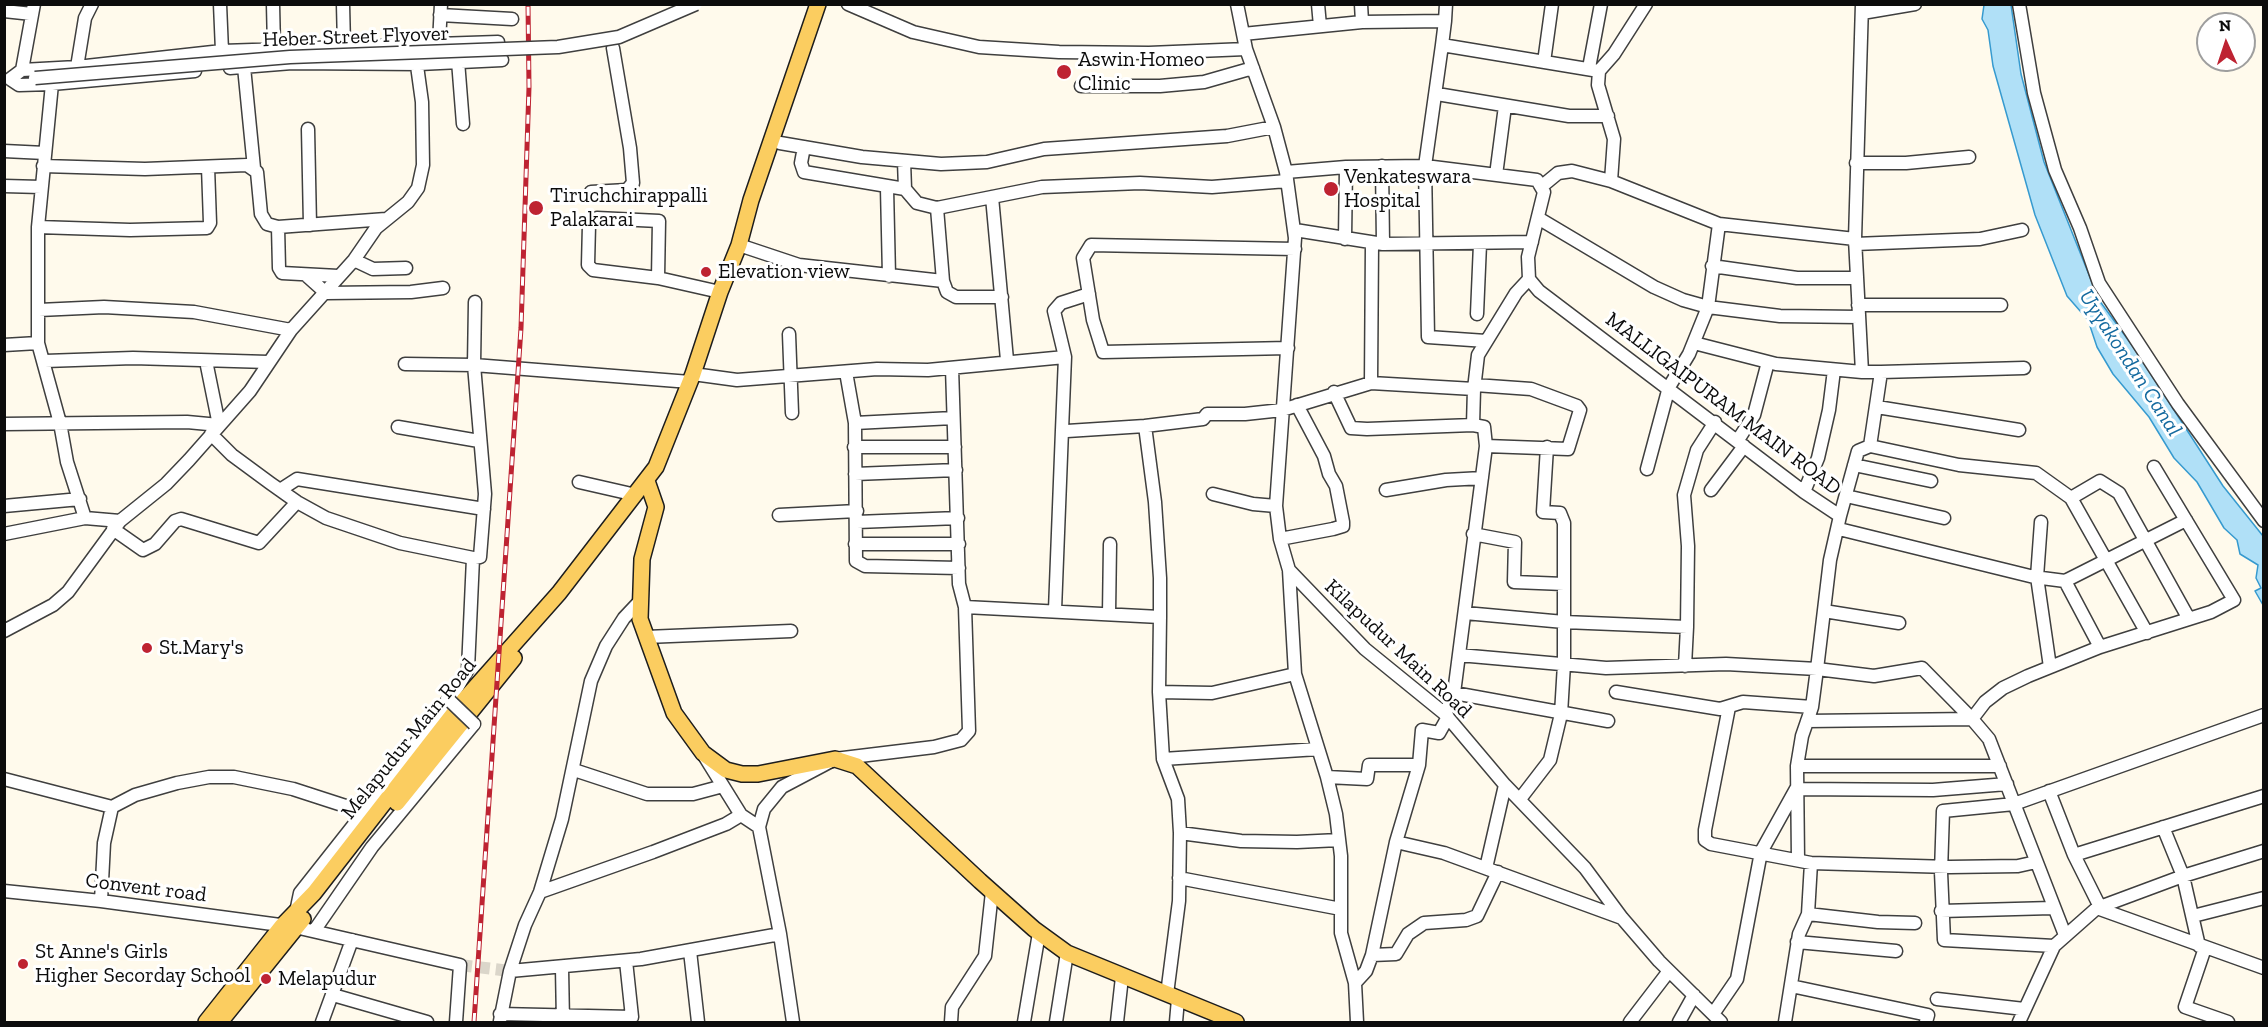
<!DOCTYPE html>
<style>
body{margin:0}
#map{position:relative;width:2268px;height:1027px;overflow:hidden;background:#fffaec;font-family:"Zilla Slab",serif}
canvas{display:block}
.frame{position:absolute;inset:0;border:6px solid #0c0c0c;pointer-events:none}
.north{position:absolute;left:2196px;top:12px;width:60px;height:60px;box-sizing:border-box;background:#fff;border:2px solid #9e9e9e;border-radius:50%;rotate:357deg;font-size:16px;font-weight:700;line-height:24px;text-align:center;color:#0c0c0c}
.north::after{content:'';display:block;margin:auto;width:21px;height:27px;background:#be2332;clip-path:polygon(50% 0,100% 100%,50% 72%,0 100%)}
</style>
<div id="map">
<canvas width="2268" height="1027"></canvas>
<div class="frame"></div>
<div class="north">N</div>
</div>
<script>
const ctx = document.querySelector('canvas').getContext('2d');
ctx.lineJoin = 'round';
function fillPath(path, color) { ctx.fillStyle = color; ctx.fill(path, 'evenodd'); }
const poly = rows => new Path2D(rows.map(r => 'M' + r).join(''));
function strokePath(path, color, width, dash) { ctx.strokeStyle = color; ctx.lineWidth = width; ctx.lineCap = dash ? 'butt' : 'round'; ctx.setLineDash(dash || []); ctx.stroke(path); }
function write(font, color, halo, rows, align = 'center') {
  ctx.font = font + ' "Zilla Slab",serif'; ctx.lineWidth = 6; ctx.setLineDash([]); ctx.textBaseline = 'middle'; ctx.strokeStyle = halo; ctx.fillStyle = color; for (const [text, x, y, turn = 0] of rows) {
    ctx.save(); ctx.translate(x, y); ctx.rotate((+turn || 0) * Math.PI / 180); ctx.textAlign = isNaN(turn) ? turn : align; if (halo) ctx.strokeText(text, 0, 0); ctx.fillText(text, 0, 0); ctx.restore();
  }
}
const water = poly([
 [1984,5,2011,5,2021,74,2044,162,2099,300,2134,348,2223,486,2263,536,2263,605,2255,591,2261,588,2256,578,2258,565,2240,554,2237,540,2224,528,2197,482,2174,458,2149,417,2113,374,2097,347,2088,320,2067,296,2035,215,1993,66,1988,30,1982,19,1984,5]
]);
fillPath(water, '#b0e0f7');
strokePath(water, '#369acf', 1.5);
strokePath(poly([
 [460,965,510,971]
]), '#dbd6ca', 12, [12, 6]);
const minor = poly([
 [220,4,222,51],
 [273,4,274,48],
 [343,4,344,46],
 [848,4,913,32,979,47,1059,52,1149,53,1246,49],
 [1237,4,1246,49,1274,127,1286,172,1295,238,1276,506,1280,539,1289,570,1365,649,1445,714,1505,785,1585,868,1622,918,1659,961,1721,1022],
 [1318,4,1320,26],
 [1361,4,1362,22],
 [1646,4,1614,54,1599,71,1598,85,1614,139,1611,181,1719,224,1855,239,1862,372,1881,372,1870,446,1858,451,1840,516],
 [2019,4,2034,93,2055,170,2080,228,2099,283,2178,404,2264,521],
 [4,11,32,14],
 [1862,13,1915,4],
 [440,15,512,19],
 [1445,21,1446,4],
 [1243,34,1362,22,1445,21,1442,45,1599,71],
 [439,43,441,4],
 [1442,45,1425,166,1428,337,1486,341],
 [458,61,463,124],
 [1544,62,1552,4],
 [77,67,85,18,92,4],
 [244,67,254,168],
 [230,68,292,63,419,64,502,60],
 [1589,68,1601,4],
 [22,70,34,4],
 [10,79,19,85,52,84,195,71],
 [10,79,22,70,77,67,222,51,498,42],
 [52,84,38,227,38,343,60,423,67,462,85,518],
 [1081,86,1160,86,1204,82,1253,68],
 [1437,94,1569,116,1608,116],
 [308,129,310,225],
 [780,143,862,157,941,164,987,162,1044,149,1227,136,1274,127],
 [804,147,801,163,804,172,905,189,917,203,937,208],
 [4,151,45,153],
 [904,161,905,189],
 [1856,163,1906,163,1969,157],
 [43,166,145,169,247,165,257,172,261,214,267,224,278,227,386,219],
 [1382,166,1383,244],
 [1286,172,1346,167,1425,166,1537,180,1544,192,1528,257,1529,279,1539,291,1804,492,1840,516,1830,560,1817,669,1874,676,1922,668,1972,719,1989,739,2065,935],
 [1496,175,1505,106],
 [4,186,41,187],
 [1541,187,1558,173,1572,171,1611,181],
 [887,188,889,276],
 [591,192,627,190,633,183,630,148,613,48],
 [992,197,1007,360],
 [1538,218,1654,287,1683,300,1708,307,1780,316,1859,317],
 [38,227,130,230,207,228,210,223,208,167],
 [278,227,279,268,282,273,338,276],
 [1295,230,1383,244,1532,242],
 [1345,239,1346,167],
 [1855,239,1862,4],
 [1855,244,1980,239,2022,230],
 [739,245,799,265,943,281,947,292,956,297,1002,297],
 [354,260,373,269,406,268],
 [1712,266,1797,278,1857,278],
 [307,276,326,293,411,292,443,288],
 [658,278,659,221,597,218,591,221,589,225,588,265,593,270,658,278,720,292],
 [943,281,937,208,1042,187,1140,183,1212,187,1287,181],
 [1858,305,2001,305],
 [39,310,104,307,194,312,291,330],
 [1477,314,1480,244],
 [789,334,792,413],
 [1694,343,1776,364,1862,372],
 [4,345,38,343],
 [1288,348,1103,352,1093,320,1083,258,1091,245,1295,249],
 [1065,357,1054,311,1061,303,1089,294],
 [45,361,133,358,268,362],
 [405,364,474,365,690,382],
 [846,372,855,423,856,561,865,566,959,568],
 [1881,372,2024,368],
 [693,374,737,380,877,369,928,370,1065,357,1062,430,1067,431,1145,426,1203,419,1207,414,1245,414,1282,410,1371,383,1474,389,1478,355,1516,293,1529,279],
 [1371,383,1372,243],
 [1475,385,1531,389,1577,406,1580,410,1568,449,1486,446],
 [1334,392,1351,428,1367,429,1473,425,1474,389],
 [1877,407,2019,430],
 [855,423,953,418],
 [4,424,187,422,219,425,206,361],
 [398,427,479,441],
 [211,434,232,455,270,483,297,502,326,518,400,543,473,558,468,669,457,688,364,812],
 [1738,440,1754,415,1768,362],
 [1870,446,1959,465,2036,473,2071,498,2100,481,2119,493,2189,619],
 [854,447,955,447],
 [1854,465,1931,481],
 [1647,469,1669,387,1689,354,1708,307,1719,224],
 [855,474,956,470],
 [579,482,636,495],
 [280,490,297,479,484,509],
 [1386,490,1446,480,1482,478],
 [1711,490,1744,446],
 [1804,492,1818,458,1829,410,1834,370],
 [1213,494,1253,504,1276,506],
 [1846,496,1944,518],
 [2071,498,2147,633],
 [4,506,80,499],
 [779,515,857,511],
 [857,522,958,518],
 [2041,522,2037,577,2050,667],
 [113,529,143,550,155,544,175,521,181,519,259,543,297,502],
 [1839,529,2034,577,2065,581,2186,520],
 [4,534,85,518,120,521],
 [1473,534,1515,542,1514,582,1564,584],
 [1280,539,1333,529,1343,526,1343,522,1336,486,1329,474,1324,456,1297,405],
 [855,544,959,544],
 [473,558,480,557,485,494,474,365,475,302],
 [1289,570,1295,674,1327,777,1336,814,1341,856,1341,933,1355,983,1357,1022],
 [2065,581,2100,647],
 [640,601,624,618,606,646,591,681,562,819,540,892,525,925,510,971,641,959,780,934],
 [965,607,1160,617,1160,578,1155,502,1145,426],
 [1055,610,1062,430],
 [1824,611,1899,623],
 [1465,613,1564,622,1687,627,1685,666],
 [1109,614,1110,544],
 [1160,617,1159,692,1212,693,1295,674],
 [1687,627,1688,546,1684,495,1697,450,1715,422],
 [4,631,53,605,68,592,120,521,166,484,189,460,250,391,291,330,354,260,376,228,408,202,418,188,423,165,422,102,414,44],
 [646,637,791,631],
 [1459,655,1606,668,1726,664,1817,669,1812,707,1802,736,1797,766,1798,860],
 [1159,692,1163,759,1178,799,1180,833],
 [1616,692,1720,709,1743,702,1812,707],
 [1454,693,1608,721],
 [1729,707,1705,830,1705,840,1711,844,1811,863,1950,867,2018,866,2036,862],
 [1445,714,1454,693,1486,446,1484,427,1473,425],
 [1807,721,1972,719,1985,702,2003,688,2028,676,2100,647,2211,612,2234,600,2154,467],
 [705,757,741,815,759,827,780,934,793,1022],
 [1163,759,1318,749],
 [1797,766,2000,766],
 [574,770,647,794,693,794,723,786],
 [1327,777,1367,779,1369,765,1419,765],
 [4,779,112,807],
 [2049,791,2074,855,2264,796],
 [1520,799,1550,760,1561,714,1564,664,1564,523,1560,513,1543,512,1547,447],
 [759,827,764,809,782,787,835,759,934,747,961,740,969,731,965,607,959,584,952,368],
 [2163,827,2183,876,2199,946],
 [1396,842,1419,765,1422,730,1439,733,1448,717],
 [2074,855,2099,905],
 [1486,868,1505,785],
 [1179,878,1341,909],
 [4,891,101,901,295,927,460,965,456,1022],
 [540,892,653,852,726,824,741,815],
 [101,901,104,843,112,807,135,795,177,783,209,777,234,777,293,789,364,812,300,893,296,912],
 [2097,908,2183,876,2264,851],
 [1941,911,2052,908],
 [1808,914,1878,922,1915,923],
 [2193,916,2264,898],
 [314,931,372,847,474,724],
 [1797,942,1896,951],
 [2054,946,1944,940,1941,872,1943,811,2014,804,2264,715],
 [2205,948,2185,1007,2228,1022],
 [690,951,698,1022],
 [1372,955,1396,954,1408,934,1424,923,1466,920,1477,916,1498,872],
 [562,968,563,1022],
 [1355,983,1366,971,1372,955,1396,842,1444,853,1622,918],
 [1791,986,1928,1015,1926,1022],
 [1167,994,1179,901,1180,833,1241,841,1297,842,1339,840],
 [333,995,427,1022],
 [1937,999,2024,1009],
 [500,1014,632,1017,626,961],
 [1713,1014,1737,979,1761,852,1796,789,1933,790,2007,784],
 [500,1021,510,971],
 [322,1022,352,940],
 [951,1022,952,1007,985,956,992,892],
 [1024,1022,1039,933],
 [1056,1022,1067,953],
 [1117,1022,1122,977],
 [1176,1022,1178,999],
 [1630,1022,1669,971],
 [1679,1022,1694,995],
 [1785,1022,1799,934,1808,914,1811,863],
 [2019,1022,2054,946,2097,908,2264,968]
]);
const major = poly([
 [647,481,656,507,642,559,640,619,674,713,703,753,726,770,742,774,758,774,835,759,857,766,980,881,1034,929,1067,953,1236,1022],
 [397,803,514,658],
 [206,1022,282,926,314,893,464,700,559,593,656,467,693,374,720,292,739,245,751,200,818,4],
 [220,1022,303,919]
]);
strokePath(minor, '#3f3f3f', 15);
strokePath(major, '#1d1d1d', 18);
strokePath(minor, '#fff', 12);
strokePath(major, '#fbcd60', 15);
const rail = poly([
 [474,1022,521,328,529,87,528,4]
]);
strokePath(rail, '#be2332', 5);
strokePath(rail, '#fff', 3, [9]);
const minorBridge = poly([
 [35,78,290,57,558,47,619,37,696,4],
 [447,698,474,724]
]);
strokePath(minorBridge, '#3f3f3f', 15, []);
strokePath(minorBridge, '#fff', 12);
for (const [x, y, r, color] of [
 [1064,72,8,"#be2332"],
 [1331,189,8,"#be2332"],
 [536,208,8,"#be2332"],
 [706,272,6,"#be2332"],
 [147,648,6,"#be2332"],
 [23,964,6,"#be2332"],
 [266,979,6,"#be2332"]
]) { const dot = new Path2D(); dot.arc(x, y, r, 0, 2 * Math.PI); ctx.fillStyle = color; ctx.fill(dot); strokePath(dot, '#fff', 2); }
write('21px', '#0c0c0c', '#fff', [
 ["Heber Street Flyover",356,37,-2],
 ["MALLIGAIPURAM MAIN ROAD",1723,404,37],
 ["Kilapudur Main Road",1398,649,43],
 ["Melapudur Main Road",409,739,-51],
 ["Convent road",146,888,7]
]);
write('21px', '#0c0c0c', '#fff', [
 ["Aswin Homeo",1078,60],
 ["Clinic",1078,84],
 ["Venkateswara",1344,177],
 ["Hospital",1344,201],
 ["Tiruchchirappalli",550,196],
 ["Palakarai",550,220],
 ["Elevation view",718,272],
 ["St.Mary's",159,648],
 ["St Anne's Girls",35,952],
 ["Higher Secorday School",35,976],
 ["Melapudur",278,979]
], 'left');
write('italic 22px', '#146a9f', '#fff', [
 ["Uyyakondan Canal",2130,363,57]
]);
</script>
